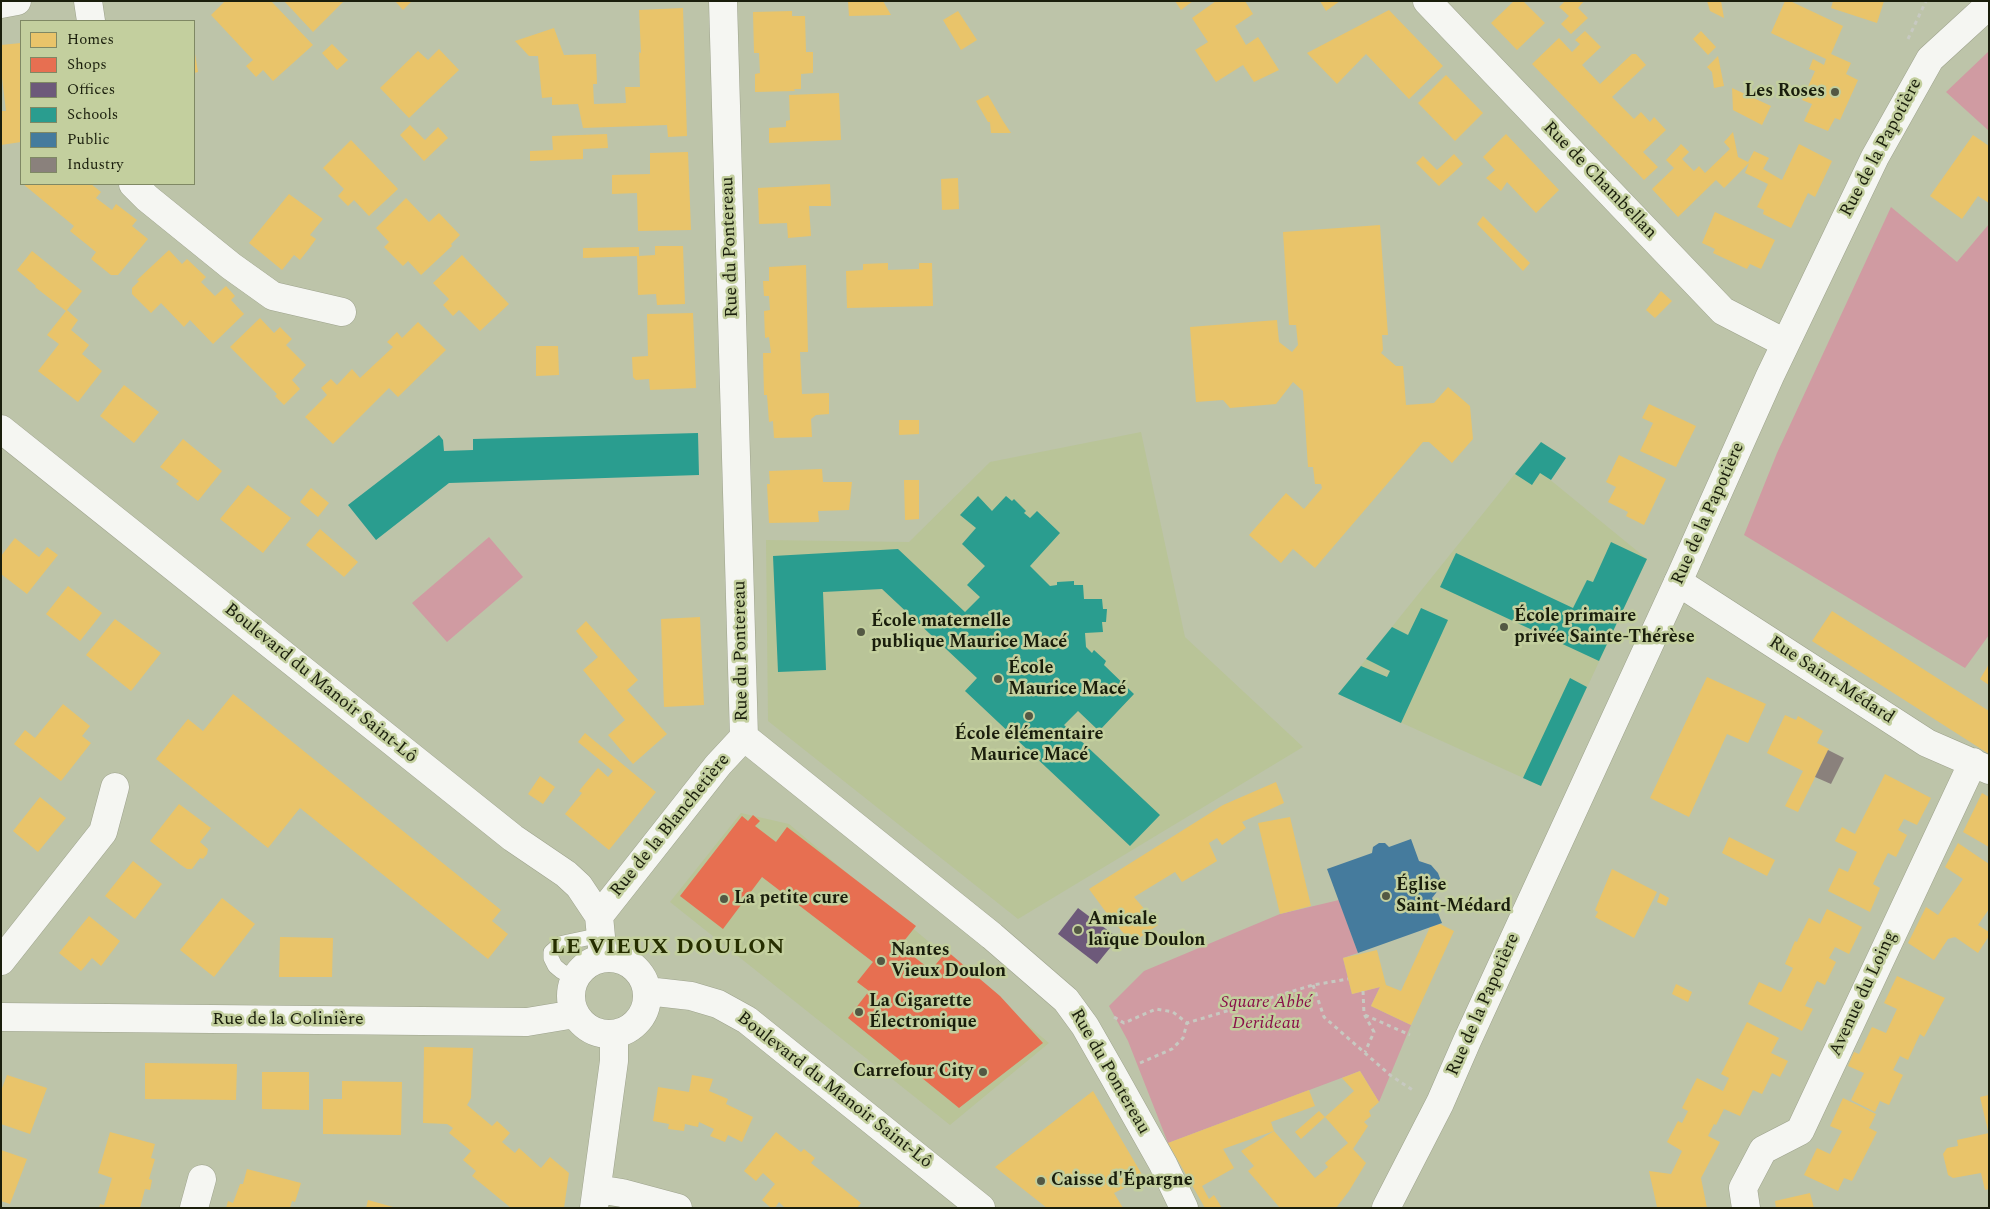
<!DOCTYPE html>
<meta charset="utf-8">
<style>
body{margin:0}
#map{position:relative;width:1990px;height:1209px;overflow:hidden;background:#bdc4a9;font-family:Spectral,serif}
canvas{display:block}
.frame{position:absolute;inset:0;border:2px solid #1a1e0c;pointer-events:none}
.legend{position:absolute;left:20px;top:20px;width:175px;height:165px;box-sizing:border-box;background:#c3cf9e;border:1px solid #7f8864;margin:0;padding:6px 9px;list-style:none;font-size:15px;color:#1a1e0c}
.legend li{display:flex;align-items:center;gap:10px;height:25px}
.legend b{width:25px;border:1px solid #7f8864}
</style>
<div id="map">
<canvas width="1990" height="1209"></canvas>
<div class="frame"></div>
<ul class="legend">
<li><b style="height:14px;background:#e9c46a"></b>Homes</li>
<li><b style="height:14px;background:#e76f51"></b>Shops</li>
<li><b style="height:14px;background:#6d597a"></b>Offices</li>
<li><b style="height:14px;background:#2a9d8f"></b>Schools</li>
<li><b style="height:14px;background:#457b9d"></b>Public</li>
<li><b style="height:14px;background:#8a817c"></b>Industry</li>
</ul>
</div>
<script>
const ctx = document.querySelector('canvas').getContext('2d');
ctx.lineJoin = 'round';
function fillPath(path, color) { ctx.fillStyle = color; ctx.fill(path, 'evenodd'); }
const poly = rows => new Path2D(rows.map(r => 'M' + r).join(''));
function strokePath(path, color, width, dash) { ctx.strokeStyle = color; ctx.lineWidth = width; ctx.lineCap = dash ? 'butt' : 'round'; ctx.setLineDash(dash || []); ctx.stroke(path); }
function write(font, color, halo, rows, align = 'center') {
  ctx.font = font + ' Spectral,serif'; ctx.lineWidth = 5; ctx.setLineDash([]); ctx.textBaseline = 'middle'; ctx.strokeStyle = halo; ctx.fillStyle = color; for (const [text, x, y, turn = 0] of rows) {
    ctx.save(); ctx.translate(x, y); ctx.rotate((+turn || 0) * Math.PI / 180); ctx.textAlign = isNaN(turn) ? turn : align; if (halo) ctx.strokeText(text, 0, 0); ctx.fillText(text, 0, 0); ctx.restore();
  }
}
fillPath(poly([
 [1141,432,1185,637,1303,747,1018,919,768,721,766,540,909,542,990,462],
 [1526,460,1647,559,1541,786,1338,694],
 [741,813,789,824,1049,1043,950,1125,670,902]
]), '#b9c498');
fillPath(poly([
 [1989,51,1989,131,1946,92],
 [1891,207,1957,262,1989,224,1989,635,1965,668,1744,535,1777,453],
 [489,537,523,577,447,642,412,603],
 [1339,900,1358,953,1343,958,1352,994,1380,987,1371,1006,1411,1025,1379,1102,1360,1071,1168,1143,1128,1041,1109,1006,1144,971,1280,914]
]), '#d09ba2');
fillPath(poly([
 [225,1,271,1,313,45,273,81,263,70,256,77,246,66,253,60,211,15],
 [284,1,344,1,313,32],
 [395,1,412,1,403,10],
 [848,1,883,1,891,15,849,16],
 [1175,1,1193,1,1181,10],
 [1216,1,1245,1,1253,14,1235,26,1246,45,1258,37,1279,70,1254,82,1243,65,1216,82,1195,50,1208,42,1192,18],
 [1320,1,1340,1,1326,11],
 [1514,1,1523,1,1545,23,1517,50,1491,23],
 [1565,1,1584,1,1578,8,1588,18,1571,34,1561,24,1569,16,1559,7],
 [1707,1,1721,1,1724,18,1710,11],
 [1785,1,1790,1,1843,26,1831,54,1851,63,1846,74,1858,80,1840,120,1835,118,1828,131,1804,121,1812,104,1802,100,1815,71,1809,69,1813,59,1824,65,1826,59,1771,33],
 [1833,1,1884,1,1877,23,1831,8],
 [683,8,687,136,668,137,667,125,583,128,578,104,552,105,552,97,542,98,538,56,529,56,515,41,554,28,564,55,596,54,597,84,593,84,594,104,626,103,625,87,640,87,639,52,641,53,639,10],
 [1389,10,1443,66,1409,99,1366,54,1337,84,1307,53],
 [792,11,792,16,805,16,806,52,813,52,813,73,801,74,801,89,794,89,795,91,755,92,755,74,760,73,759,53,754,53,753,12],
 [958,11,977,40,961,50,943,20],
 [1585,31,1601,47,1582,65,1600,84,1632,54,1636,54,1646,65,1612,97,1634,119,1641,112,1650,122,1654,117,1666,130,1643,152,1658,167,1644,180,1532,64,1559,38,1572,52,1580,44,1575,40],
 [1701,31,1716,47,1708,55,1693,39],
 [21,43,21,142,1,145,1,111,6,111,1,69,1,45],
 [332,44,348,60,337,70,322,53],
 [194,48,198,72,194,73],
 [439,49,459,70,409,118,380,88,418,51,428,60],
 [1718,56,1724,86,1714,88,1712,72,1707,67],
 [1446,75,1483,113,1455,141,1418,103],
 [1732,88,1771,106,1762,125,1733,110],
 [839,93,841,140,769,143,769,128,786,127,786,121,790,120,789,95],
 [988,95,1003,121,1011,133,991,133,990,122,988,122,976,101],
 [410,125,425,140,438,127,448,138,424,161,400,135],
 [1733,132,1738,157,1748,162,1754,151,1769,158,1763,169,1782,180,1799,144,1832,161,1815,197,1808,193,1791,228,1763,214,1764,210,1757,207,1768,184,1745,173,1749,163,1724,188,1716,180,1678,217,1652,189,1674,168,1666,160,1681,144,1689,152,1682,159,1694,171,1699,166,1705,173,1730,149,1724,142],
 [607,134,608,148,583,149,583,159,530,161,530,151,553,150,552,136],
 [1506,134,1559,190,1536,213,1507,182,1501,191,1486,178,1495,170,1483,157],
 [1973,135,1989,146,1989,203,1978,196,1962,219,1930,196],
 [351,140,398,189,369,216,354,200,348,206,338,196,344,189,323,168],
 [688,152,691,230,638,231,637,193,612,194,612,175,650,174,650,153],
 [1454,154,1463,164,1439,186,1416,163,1423,156,1437,170],
 [958,178,959,209,942,210,941,179],
 [23,184,91,184,101,192,96,198,112,210,116,204,137,220,132,226,148,239,118,275,111,275,91,259,96,252,70,231,74,226],
 [830,184,831,206,809,206,811,236,788,238,787,223,759,224,758,188],
 [289,194,323,219,310,235,316,239,308,250,300,260,294,255,282,270,249,243],
 [406,198,429,222,439,213,460,235,451,244,452,246,421,275,408,261,403,266,384,247,389,242,376,228],
 [1715,212,1775,240,1761,269,1750,264,1747,269,1713,253,1715,249,1702,243],
 [1483,216,1530,263,1523,271,1477,224],
 [1380,225,1388,335,1382,335,1383,350,1381,353,1396,366,1403,366,1406,405,1434,403,1448,387,1470,406,1473,439,1452,463,1429,442,1423,442,1315,568,1293,549,1281,563,1249,535,1286,493,1304,509,1322,488,1321,484,1315,484,1313,467,1308,467,1303,391,1293,382,1276,404,1230,408,1223,400,1196,402,1190,327,1277,320,1279,342,1292,352,1298,345,1296,325,1289,325,1283,232],
 [655,246,683,246,685,304,657,305,656,294,638,295,637,256,583,258,583,248,639,247,639,256,655,255],
 [169,250,182,264,187,259,206,277,201,282,215,296,226,286,235,296,231,300,244,314,213,344,190,320,184,327,161,303,151,313,132,294,132,288,139,281,137,280],
 [32,251,82,291,67,310,78,320,71,330,89,345,82,354,102,371,78,402,38,371,59,344,47,335,66,311,35,287,36,286,17,270],
 [462,255,509,304,480,331,459,310,453,316,443,305,449,299,433,283],
 [888,263,888,270,919,269,919,263,932,263,933,306,847,308,846,271,863,270,863,264],
 [806,265,808,352,800,352,802,394,829,393,829,414,816,415,811,419,812,437,774,438,773,421,769,422,767,395,764,395,763,353,771,353,769,337,765,338,764,311,770,310,769,296,764,296,763,281,769,281,769,267],
 [1661,291,1672,301,1655,318,1646,310],
 [693,313,696,388,650,390,649,379,636,380,633,377,632,357,648,356,647,314],
 [260,318,274,333,280,327,292,339,286,345,306,365,292,380,300,389,284,405,275,396,277,394,230,347],
 [418,322,446,350,398,397,389,388,333,444,305,417,327,395,321,388,331,379,337,385,352,369,360,378,393,347,387,342,397,332,402,338],
 [536,346,558,346,559,375,536,376],
 [124,385,159,412,134,443,100,416],
 [1649,404,1696,426,1676,467,1640,451,1653,423,1642,418],
 [899,420,919,420,919,434,899,435],
 [183,439,222,471,198,501,176,484,179,481,160,467],
 [1619,455,1666,479,1644,525,1626,516,1628,512,1608,502,1616,487,1606,482],
 [822,469,823,482,852,482,849,510,818,511,819,522,769,523,767,484,770,484,769,471],
 [904,480,919,480,919,519,905,520],
 [248,485,291,518,263,553,220,519],
 [311,488,329,503,318,517,300,502],
 [320,529,358,562,344,577,306,545],
 [15,538,39,557,47,547,58,555,27,594,1,574,1,556],
 [68,586,102,613,80,641,46,614],
 [1832,611,1989,711,1989,754,1812,641],
 [700,617,704,705,664,707,661,619],
 [115,619,161,653,131,691,86,655],
 [586,621,638,680,627,690,667,734,633,764,608,735,625,720,583,670,598,657,576,631],
 [1989,664,1989,685,1980,679],
 [1707,677,1766,704,1748,743,1727,734,1689,817,1650,798],
 [233,694,501,910,492,921,508,934,488,959,300,808,268,848,156,759,188,719,203,731],
 [63,704,90,726,82,736,91,743,61,781,14,744,25,730,35,738],
 [1785,715,1796,720,1798,716,1823,731,1817,743,1829,749,1798,812,1785,806,1803,771,1767,753],
 [585,733,656,792,609,850,565,814,582,793,579,791,598,768,608,777,613,771,578,742],
 [1885,774,1931,798,1917,825,1904,819,1898,830,1907,835,1896,857,1888,853,1882,865,1873,884,1880,888,1870,912,1828,891,1839,868,1848,872,1857,852,1835,841,1842,827,1855,834],
 [540,776,555,787,543,804,528,794],
 [1276,782,1284,803,1242,822,1246,828,1222,845,1217,838,1209,843,1217,861,1182,882,1175,872,1134,897,1158,925,1132,943,1108,915,1089,889,1223,805],
 [1982,793,1989,797,1989,847,1963,832],
 [40,797,66,818,38,852,13,831],
 [179,804,211,828,200,842,208,849,207,854,203,859,200,858,192,869,187,869,181,865,150,841],
 [1290,817,1311,906,1280,914,1258,823],
 [1729,837,1775,860,1767,876,1722,853],
 [1958,843,1989,864,1989,909,1978,925,1989,932,1989,936,1978,953,1955,937,1948,939,1934,960,1908,943,1926,907,1938,915,1963,879,1945,867],
 [133,861,162,884,135,919,105,896],
 [1612,869,1657,892,1634,938,1595,917,1598,912,1595,910],
 [1660,893,1669,898,1666,906,1657,902],
 [222,898,255,924,214,977,180,950],
 [1827,909,1862,927,1849,954,1835,947,1829,958,1836,962,1825,985,1817,981,1805,1006,1813,1009,1802,1031,1748,1004,1759,982,1781,992,1793,968,1785,964,1795,941,1797,942,1809,918,1820,924],
 [89,916,120,941,101,966,92,958,81,971,59,953],
 [1440,924,1454,931,1411,1025,1371,1006,1380,987,1352,994,1343,958,1377,950,1386,985,1401,991,1430,927],
 [280,937,333,938,332,977,279,977],
 [1897,976,1945,998,1924,1037,1920,1034,1908,1060,1900,1056,1893,1070,1903,1075,1889,1105,1880,1101,1875,1112,1851,1100,1864,1073,1848,1066,1854,1052,1859,1054,1872,1027,1886,1033,1897,1009,1884,1003],
 [1676,984,1692,992,1688,1002,1672,994],
 [1747,1022,1779,1038,1771,1053,1788,1061,1780,1077,1772,1073,1762,1094,1753,1090,1740,1116,1724,1109,1716,1125,1714,1124,1708,1136,1720,1142,1701,1178,1707,1208,1657,1207,1649,1171,1671,1174,1682,1151,1667,1142,1678,1121,1682,1123,1688,1111,1682,1108,1697,1078,1723,1091,1729,1078,1721,1074],
 [424,1047,473,1048,471,1098,467,1105,492,1126,497,1121,510,1133,502,1142,515,1153,519,1148,541,1168,550,1157,569,1173,564,1208,511,1208,472,1176,476,1171,463,1160,471,1151,449,1133,453,1128,447,1124,423,1123],
 [145,1063,237,1064,236,1100,145,1099],
 [1360,1071,1379,1102,1369,1111,1371,1116,1364,1122,1368,1126,1353,1149,1366,1163,1349,1191,1336,1208,1280,1208,1248,1171,1254,1166,1241,1151,1274,1131,1223,1149,1234,1168,1202,1186,1209,1199,1214,1195,1222,1208,1205,1208,1168,1143,1309,1090,1315,1106,1271,1122,1274,1131,1315,1178,1328,1167,1325,1163,1348,1143,1325,1117,1301,1139,1295,1132,1319,1111,1325,1117,1354,1091,1342,1078],
 [262,1072,309,1072,309,1110,262,1109],
 [7,1075,47,1088,30,1134,1,1124,1,1091],
 [692,1075,713,1079,709,1091,728,1099,726,1104,753,1117,742,1142,728,1135,725,1142,710,1136,714,1129,699,1122,698,1127,685,1124,684,1131,668,1129,669,1124,653,1121,658,1087,689,1092],
 [342,1081,402,1082,401,1135,323,1134,323,1099,342,1099],
 [1093,1091,1144,1178,1114,1193,1123,1208,1047,1208,995,1167],
 [1989,1095,1989,1131,1988,1131,1980,1097],
 [1843,1098,1876,1114,1869,1128,1877,1132,1852,1181,1844,1178,1838,1191,1804,1175,1817,1148,1830,1154,1842,1131,1830,1126],
 [110,1132,155,1144,151,1158,155,1159,149,1179,152,1180,150,1190,145,1189,140,1208,99,1208,100,1204,104,1205,112,1178,98,1173],
 [776,1132,801,1152,804,1149,815,1158,811,1163,861,1203,857,1208,785,1208,779,1202,775,1208,771,1208,762,1200,775,1184,763,1173,756,1181,744,1171],
 [1989,1133,1989,1189,1985,1190,1981,1173,1953,1178,1948,1175,1943,1154,1947,1148,1958,1146,1957,1140],
 [1,1150,27,1159,10,1204,1,1201],
 [247,1169,301,1183,295,1202,292,1201,290,1208,226,1208,228,1201,233,1203,240,1184,243,1184],
 [1810,1193,1814,1208,1776,1208,1775,1201],
 [368,1200,393,1207,393,1208,366,1208]
]), '#e9c46a');
fillPath(poly([
 [753,815,760,821,755,826,776,842,787,827,916,926,900,946,931,970,947,951,1000,996,1043,1043,959,1108,848,1018,869,991,857,982,873,962,762,877,723,929,680,896,742,816,748,821]
]), '#e76f51');
fillPath(poly([
 [1078,908,1118,938,1097,964,1058,934]
]), '#6d597a');
fillPath(poly([
 [698,433,699,475,449,483,376,540,348,505,439,435,443,440,444,451,473,450,473,439],
 [1541,442,1566,458,1551,480,1540,473,1532,485,1515,474],
 [978,496,992,511,1006,496,1012,501,1014,499,1026,511,1024,513,1030,518,1037,511,1060,533,1030,566,1050,586,1057,585,1057,582,1074,581,1074,585,1083,585,1084,599,1102,599,1103,609,1107,609,1106,622,1102,622,1103,632,1085,633,1086,647,1092,653,1094,650,1106,661,1104,665,1134,694,1099,731,1078,711,1064,725,1160,815,1130,846,965,691,977,678,882,589,823,592,826,670,778,672,773,556,898,549,965,612,980,597,967,585,985,566,962,544,976,528,960,515],
 [1611,542,1647,559,1599,661,1440,587,1456,553,1573,608,1587,580,1593,582],
 [1421,608,1448,620,1401,723,1338,694,1361,666,1387,677,1390,671,1366,659,1392,627,1408,635],
 [1570,678,1587,687,1541,786,1523,778]
]), '#2a9d8f');
fillPath(poly([
 [1411,839,1419,861,1431,865,1438,873,1441,881,1436,893,1432,898,1442,923,1358,953,1327,869,1372,853,1373,847,1379,843,1385,843,1389,847]
]), '#457b9d');
fillPath(poly([
 [1828,750,1844,758,1831,784,1815,777]
]), '#8a817c');
const lane = poly([
 [575,979,561,971,555,966,551,958,551,952,560,944,568,942,601,935]
]);
const street = poly([
 [88,1,91,21],
 [723,1,744,737],
 [1427,1,1723,311,1785,343],
 [1,4,17,1],
 [133,184,147,198,231,266,273,296,342,312],
 [1,429,513,838,566,874,579,886,599,916,603,958],
 [1678,582,1927,743,1989,770],
 [744,737,992,936,1066,1000,1085,1026,1113,1075,1163,1164,1184,1208],
 [599,916,718,765,744,737],
 '571 996a38 38 0 1 1 76 0a38 38 0 1 1-76 0Z',
 [1,961,103,832,115,787],
 [647,991,691,996,718,1004,747,1020,981,1208],
 [1,1017,527,1022,575,1014],
 [597,1189,622,1193,678,1208],
 [194,1208,202,1179],
 [594,1208,614,1061,614,1034],
 [1746,1208,1743,1188,1763,1150,1800,1131,1973,762]
]);
const secondary = poly([
 [1386,1208,1440,1103,1467,1041,1678,582,1770,376,1875,157,1930,59,1989,5]
]);
strokePath(lane, '#9da28c', 16);
strokePath(street, '#9da28c', 29);
strokePath(secondary, '#9da28c', 29);
strokePath(poly([
 [1908,39,1926,1],
 [1313,985,1324,1017,1390,1075,1414,1091],
 [1363,991,1364,1014,1374,1032,1365,1052],
 [1365,1015,1410,1035],
 [1114,1017,1124,1023,1156,1009,1173,1012,1187,1023,1313,985,1348,979],
 [1140,1063,1172,1049,1183,1038,1187,1023]
]), '#c7c9c1', 3, [4, 4]);
strokePath(lane, '#f5f6f2', 15);
strokePath(street, '#f5f6f2', 28);
strokePath(secondary, '#f5f6f2', 28);
for (const [x, y, r, color] of [
 [1835,92,5,"#535843"],
 [1504,627,5,"#535843"],
 [861,632,5,"#535843"],
 [998,679,5,"#535843"],
 [1029,716,5,"#535843"],
 [1386,896,5,"#535843"],
 [724,899,5,"#535843"],
 [1078,930,5,"#535843"],
 [881,961,5,"#535843"],
 [859,1012,5,"#535843"],
 [983,1072,5,"#535843"],
 [1041,1181,5,"#535843"]
]) { const dot = new Path2D(); dot.arc(x, y, r, 0, 2 * Math.PI); ctx.fillStyle = color; ctx.fill(dot); strokePath(dot, '#c3cf9e', 2); }
write('bold 18px', '#1a1e0c', '#c3cf9e', [
 ["Les Roses",1825,92,"right"],
 ["École primaire",1514,617],
 ["privée Sainte-Thérèse",1514,638],
 ["École maternelle",871,622],
 ["publique Maurice Macé",871,643],
 ["École",1008,669],
 ["Maurice Macé",1008,690],
 ["École élémentaire",1029,735,"center"],
 ["Maurice Macé",1029,756,"center"],
 ["Église",1396,886],
 ["Saint-Médard",1396,907],
 ["La petite cure",734,899],
 ["Amicale",1088,920],
 ["laïque Doulon",1088,941],
 ["Nantes",891,951],
 ["Vieux Doulon",891,972],
 ["La Cigarette",869,1002],
 ["Électronique",869,1023],
 ["Carrefour City",973,1072,"right"],
 ["Caisse d'Épargne",1051,1181]
], 'left');
write('18px', '#1a1e0c', '#c3cf9e', [
 ["Rue de la Papotière",1882,148,-62],
 ["Rue de Chambellan",1599,181,46],
 ["Rue du Pontereau",731,247,-92],
 ["Rue de la Papotière",1709,514,-66],
 ["Rue du Pontereau",742,651,-91],
 ["Rue Saint-Médard",1831,681,33],
 ["Boulevard du Manoir Saint-Lô",320,684,39],
 ["Rue de la Blanchetière",671,826,-51],
 ["Avenue du Loing",1864,994,-65],
 ["Rue de la Papotière",1484,1005,-66],
 ["Rue de la Colinière",288,1020],
 ["Rue du Pontereau",1109,1072,60],
 ["Boulevard du Manoir Saint-Lô",834,1091,38]
]);
write('italic 18px', '#8a114a', '#c3cf9e', [
 ["Square Abbé",1266,1003],
 ["Derideau",1266,1024]
]);
ctx.letterSpacing = '1px';
write('bold 22px', '#262e00', '#c3cf9e', [
 ["LE VIEUX DOULON",668,949]
]);
ctx.letterSpacing = '0px';
</script>
